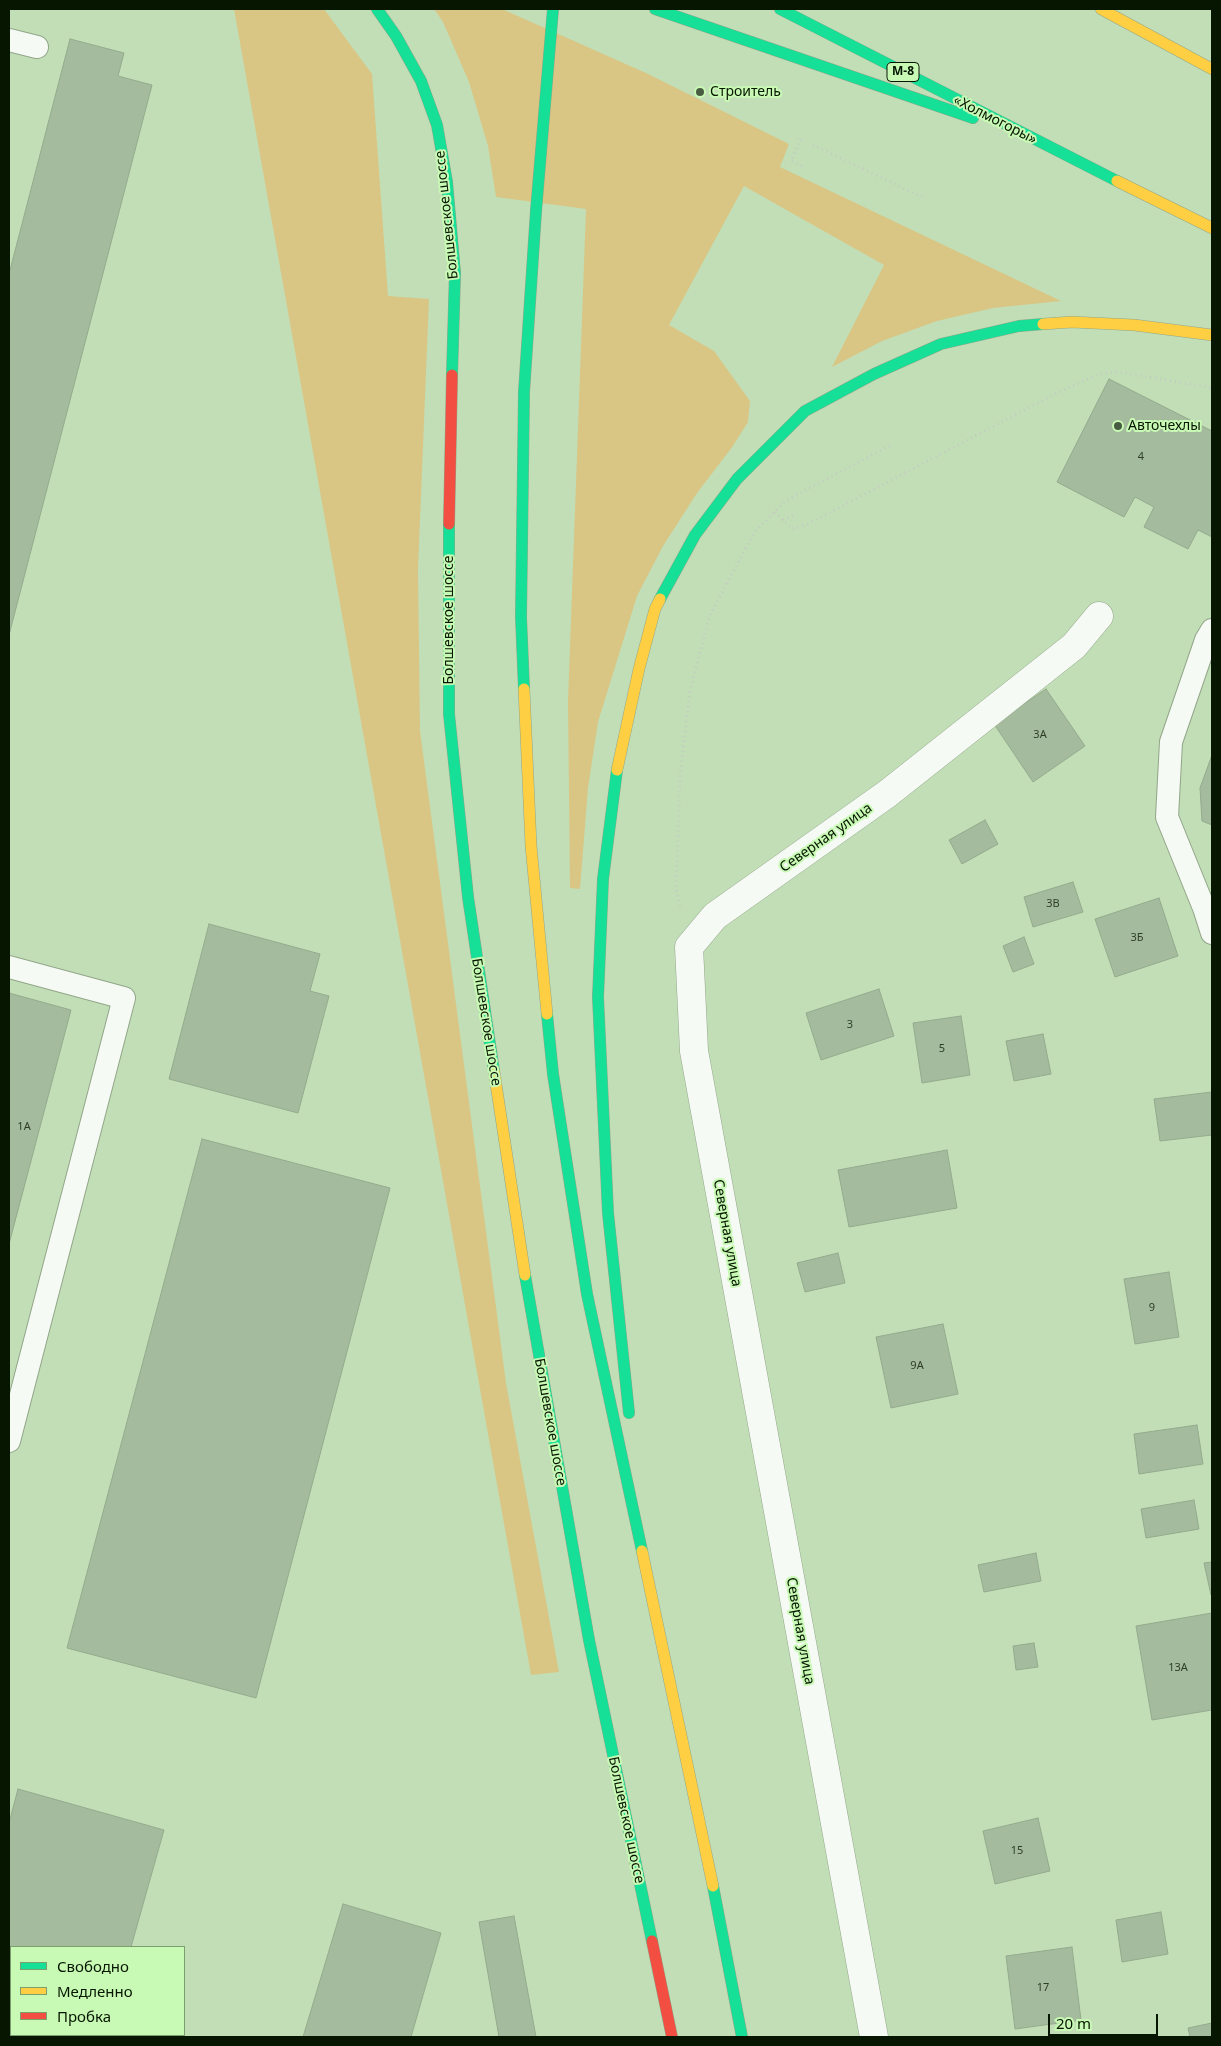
<!DOCTYPE html>
<meta charset="utf-8">
<style>
body{margin:0}
#map{position:relative;width:1221px;height:2046px;overflow:hidden;background:#c2deb7;font-family:"Noto Sans",sans-serif}
canvas{display:block}
.frame{position:absolute;inset:0;border:10px solid #061601;pointer-events:none}
.legend{position:absolute;left:10px;top:1946px;width:175px;height:90px;box-sizing:border-box;background:#c9fab5;border:1px solid #7b9f6d;margin:0;padding:6px 9px;list-style:none;font-size:15px;color:#061601}
.legend li{display:flex;align-items:center;gap:10px;height:25px}
.legend b{width:25px;border:1px solid #7b9f6d}
.scale{position:absolute;left:1048px;top:2014px;width:110px;height:22px;box-sizing:border-box;border:2px solid #061601;border-top:0;padding-left:6px;font-size:15px;line-height:18px;white-space:nowrap;color:#061601;-webkit-text-stroke:4px #c9fab5;paint-order:stroke}
</style>
<div id="map">
<canvas width="1221" height="2046"></canvas>
<div class="frame"></div>
<ul class="legend">
<li><b style="height:6px;background:#16e098"></b>Свободно</li>
<li><b style="height:6px;background:#ffcf43"></b>Медленно</li>
<li><b style="height:6px;background:#f24e42"></b>Пробка</li>
</ul>
<div class="scale">20 m</div>
</div>
<script>
const ctx = document.querySelector('canvas').getContext('2d');
ctx.lineJoin = 'round';
function fillPath(path, color) { ctx.fillStyle = color; ctx.fill(path, 'evenodd'); }
const poly = rows => new Path2D(rows.map(r => 'M' + r).join(''));
function strokePath(path, color, width, dash) { ctx.strokeStyle = color; ctx.lineWidth = width; ctx.lineCap = dash ? 'butt' : 'round'; ctx.setLineDash(dash || []); ctx.stroke(path); }
function write(font, color, halo, rows, align = 'center') {
  ctx.font = font + ' "Noto Sans",sans-serif'; ctx.lineWidth = 4; ctx.setLineDash([]); ctx.textBaseline = 'middle'; ctx.strokeStyle = halo; ctx.fillStyle = color; for (const [text, x, y, turn = 0] of rows) {
    ctx.save(); ctx.translate(x, y); ctx.rotate((+turn || 0) * Math.PI / 180); ctx.textAlign = isNaN(turn) ? turn : align; if (halo) ctx.strokeText(text, 0, 0); ctx.fillText(text, 0, 0); ctx.restore();
  }
}
fillPath(poly([
 [234,9,324,9,372,74,388,296,429,299,418,569,420,731,506,1383,559,1672,531,1675],
 [434,9,502,9,646,73,789,144,780,167,1061,301,993,308,937,321,882,341,832,367,884,265,744,186,669,325,714,351,750,401,748,422,733,446,697,493,663,546,637,596,598,722,588,788,580,889,570,888,568,701,586,209,496,197,488,146,469,82,443,22]
]), '#d9c684');
const building = poly([
 [70,39,124,53,118,76,152,85,9,635,9,274,70,39],
 [1109,379,1212,431,1212,537,1198,530,1188,549,1144,527,1154,507,1135,497,1124,517,1057,482,1109,379],
 [1046,689,1085,746,1033,782,994,724,1046,689],
 [1212,755,1212,825,1202,821,1200,788,1212,755],
 [985,820,998,844,962,864,949,840,985,820],
 [1073,882,1083,912,1033,927,1024,897,1073,882],
 [1159,898,1178,956,1115,977,1095,919,1159,898],
 [209,924,320,954,310,991,329,996,298,1113,169,1079,209,924],
 [1024,937,1034,964,1013,972,1003,946,1024,937],
 [879,989,894,1036,821,1060,806,1013,879,989],
 [9,993,71,1010,9,1244,9,993],
 [961,1016,970,1075,922,1083,913,1023,961,1016],
 [1043,1034,1051,1074,1014,1081,1006,1041,1043,1034],
 [1212,1092,1212,1135,1160,1141,1154,1099,1212,1092],
 [202,1139,390,1188,256,1698,67,1648,202,1139],
 [947,1150,957,1208,849,1227,838,1170,947,1150],
 [838,1253,845,1283,805,1292,797,1263,838,1253],
 [1169,1272,1179,1337,1135,1344,1124,1279,1169,1272],
 [943,1324,958,1394,891,1408,876,1337,943,1324],
 [1197,1425,1203,1464,1139,1474,1134,1434,1197,1425],
 [1194,1500,1199,1529,1146,1538,1141,1509,1194,1500],
 [1036,1553,1041,1581,984,1592,978,1565,1036,1553],
 [1212,1562,1212,1595,1211,1595,1204,1563,1212,1562],
 [1212,1613,1212,1710,1152,1720,1136,1626,1212,1613],
 [1034,1643,1038,1667,1016,1670,1013,1646,1034,1643],
 [18,1789,164,1830,131,1947,11,1947,11,2035,107,2035,106,2037,9,2037,9,1823,18,1789],
 [1038,1818,1050,1871,995,1884,983,1831,1038,1818],
 [343,1904,441,1933,411,2037,303,2037,343,1904],
 [1161,1912,1168,1954,1122,1962,1116,1920,1161,1912],
 [514,1916,536,2037,499,2037,479,1922,514,1916],
 [1072,1947,1081,2020,1015,2029,1006,1956,1072,1947],
 [1212,2023,1212,2037,1190,2037,1188,2028,1212,2023]
]);
fillPath(building, '#a5bb9d');
strokePath(building, '#94aa8c', 1);
const lane = poly([
 [9,40,37,47],
 [1212,630,1206,640,1171,742,1167,817,1204,908,1212,933],
 [9,967,124,998,9,1441]
]);
const street = poly([
 [874,2037,694,1051,689,947,715,916,887,794,1074,646,1099,616]
]);
const fast = poly([
 [377,9,396,36,421,81,437,125,447,182,455,273,452,375],
 [655,9,973,118],
 [780,9,1117,181],
 [449,524,449,714,468,897,494,1071],
 [660,599,695,535,737,479,805,411,874,374,941,344,1019,326,1043,324],
 [524,689,521,617,524,392,536,211],
 [617,770,603,879,598,997,608,1213,629,1413],
 [547,1014,553,1074,587,1294,642,1551],
 [525,1275,589,1640,652,1941],
 [713,1886,742,2037]
]);
const slow = poly([
 [1101,9,1212,69],
 [1117,181,1212,228],
 [1043,324,1072,322,1134,325,1212,335],
 [524,689,531,846,547,1014],
 [617,770,639,669,655,609,660,599],
 [494,1071,525,1275],
 [642,1551,713,1886]
]);
const jam = poly([
 [449,524,452,375],
 [652,1941,672,2037]
]);
strokePath(lane, '#92a689', 24);
strokePath(street, '#92a689', 29);
strokePath(fast, '#92a689', 12);
strokePath(slow, '#92a689', 12);
strokePath(jam, '#92a689', 12);
strokePath(poly([
 [801,139,791,161,804,167],
 [813,145,922,197],
 [775,512,792,529,808,524,1051,396,1097,375,1112,372,1126,373,1212,388],
 [783,520,793,515],
 [680,906,676,890,680,777,690,690,710,615,754,533,785,501,891,445]
]), '#c3cbc0', 3, [1, 4]);
strokePath(lane, '#f6faf4', 22);
strokePath(street, '#f6faf4', 28);
strokePath(fast, '#16e098', 11);
strokePath(slow, '#ffcf43', 11);
strokePath(jam, '#f24e42', 11);
const fastBridge = poly([
 [536,211,553,9]
]);
strokePath(fastBridge, '#92a689', 12, []);
strokePath(fastBridge, '#16e098', 11);
for (const [x, y, r, color] of [
 [700,92,5,"#485c41"],
 [1118,426,5,"#485c41"]
]) { const dot = new Path2D(); dot.arc(x, y, r, 0, 2 * Math.PI); ctx.fillStyle = color; ctx.fill(dot); strokePath(dot, '#c9fab5', 2); }
write('11px', '#2e3f28', null, [
 ["4",1141,457],
 ["3А",1040,735],
 ["3В",1053,904],
 ["3Б",1137,938],
 ["3",850,1025],
 ["5",942,1049],
 ["1А",24,1127],
 ["9",1152,1308],
 ["9А",917,1366],
 ["13А",1178,1668],
 ["15",1017,1851],
 ["17",1043,1988]
]);
for (const [x, y, w] of [
 [903,72,32]
]) { const box = new Path2D(); box.roundRect(x - w / 2, y - 9.5, w, 19, 4); ctx.fillStyle = '#c9fab5'; ctx.fill(box); strokePath(box, '#061601', 1); }
write('bold 12px', '#061601', null, [
 ["М-8",903,72]
]);
write('14px', '#061601', '#c9fab5', [
 ["Строитель",710,92],
 ["Авточехлы",1128,426]
], 'left');
write('14px', '#061601', '#c9fab5', [
 ["«Холмогоры»",995,120,27],
 ["Болшевское шоссе",447,215,-96],
 ["Болшевское шоссе",449,620,-90],
 ["Северная улица",826,838,-35],
 ["Болшевское шоссе",486,1022,81],
 ["Северная улица",727,1233,80],
 ["Болшевское шоссе",550,1422,80],
 ["Северная улица",800,1631,80],
 ["Болшевское шоссе",626,1820,78]
]);
</script>
